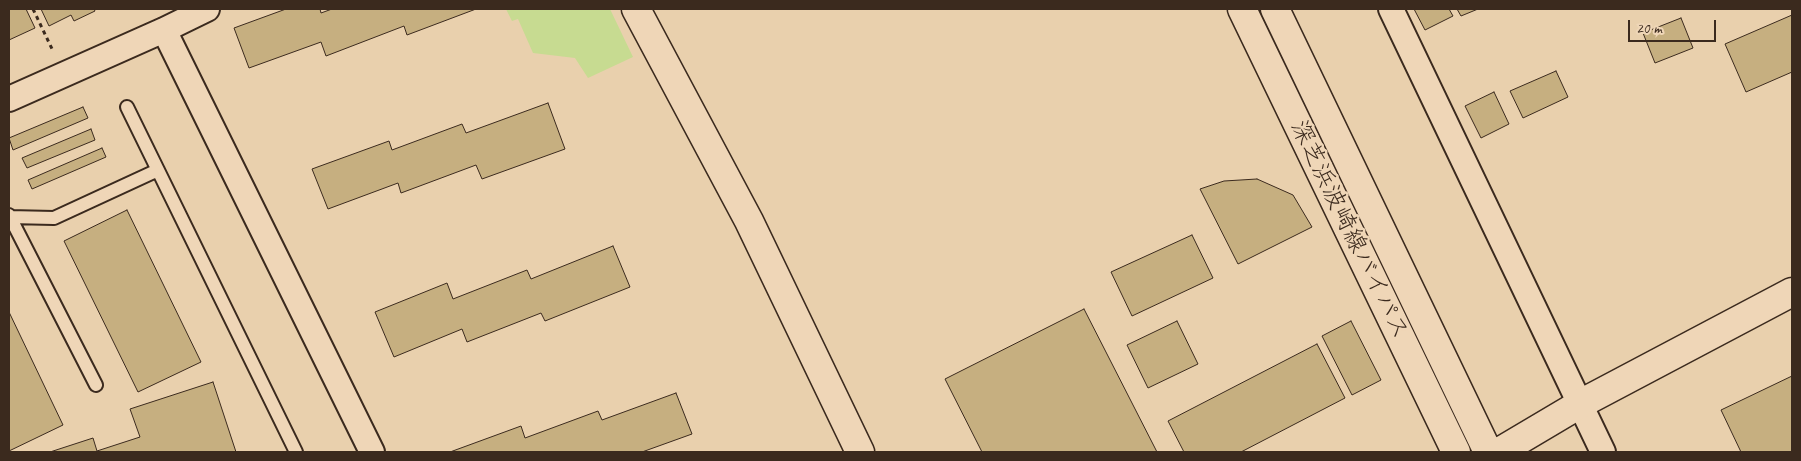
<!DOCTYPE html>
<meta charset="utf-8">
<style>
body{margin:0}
#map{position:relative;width:1801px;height:461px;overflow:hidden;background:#e9d0ad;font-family:Caveat,sans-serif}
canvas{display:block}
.frame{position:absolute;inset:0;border:10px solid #3b2a1e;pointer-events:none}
.scale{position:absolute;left:1628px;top:20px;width:88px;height:22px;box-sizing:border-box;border:2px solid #3b2a1e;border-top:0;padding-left:6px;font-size:15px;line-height:18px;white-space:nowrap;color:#3b2a1e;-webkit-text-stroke:4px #efd6b7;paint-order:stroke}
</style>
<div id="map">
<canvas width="1801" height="461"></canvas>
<div class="frame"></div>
<div class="scale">20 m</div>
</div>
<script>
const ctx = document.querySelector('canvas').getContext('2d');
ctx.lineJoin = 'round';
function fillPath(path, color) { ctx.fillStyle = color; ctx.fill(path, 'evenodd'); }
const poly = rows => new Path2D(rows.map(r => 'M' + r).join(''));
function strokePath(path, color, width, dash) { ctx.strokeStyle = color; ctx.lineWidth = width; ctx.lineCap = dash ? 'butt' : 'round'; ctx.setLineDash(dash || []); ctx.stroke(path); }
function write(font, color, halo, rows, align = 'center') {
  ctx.font = font + ' Caveat,"Klee One",sans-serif'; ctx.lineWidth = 5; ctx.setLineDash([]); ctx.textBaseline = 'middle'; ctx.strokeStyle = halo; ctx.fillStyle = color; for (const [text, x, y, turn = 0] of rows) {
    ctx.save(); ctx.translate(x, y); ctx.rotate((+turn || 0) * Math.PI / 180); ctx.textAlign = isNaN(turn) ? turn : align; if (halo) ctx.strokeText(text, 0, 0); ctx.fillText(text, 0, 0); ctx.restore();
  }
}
fillPath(poly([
 [506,9,610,9,633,57,588,78,575,58,533,53,518,19,512,21]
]), '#c7db91');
const building = poly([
 [9,9,26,9,35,28,9,40,9,9],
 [41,9,94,9,95,11,74,21,71,15,49,26,41,9],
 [286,9,320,9,321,13,332,9,476,9,407,35,404,26,326,56,321,42,249,68,234,28,286,9],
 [1414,9,1449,9,1453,16,1425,30,1414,9],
 [1457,9,1478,9,1461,16,1457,9],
 [1792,15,1792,72,1746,92,1725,44,1792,15],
 [1681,18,1693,48,1655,63,1643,33,1681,18],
 [1556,71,1568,97,1523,118,1510,91,1556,71],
 [1494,92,1509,124,1481,138,1465,106,1494,92],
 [548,103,565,149,482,179,476,165,401,193,398,183,328,209,312,169,389,141,392,150,462,124,466,133,548,103],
 [83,107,88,118,13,150,9,138,83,107],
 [91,129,95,140,27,168,22,158,91,129],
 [102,148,106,157,32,189,28,180,102,148],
 [1257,179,1293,195,1312,227,1238,264,1200,189,1224,181,1257,179],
 [127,210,201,362,138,392,64,241,127,210],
 [1192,235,1213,278,1132,316,1111,272,1192,235],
 [613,246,630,287,545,321,541,313,467,342,462,329,394,357,375,312,447,283,453,299,527,270,531,279,613,246],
 [1084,309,1157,452,982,452,945,379,1084,309],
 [9,312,63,425,9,451,9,312],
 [1177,321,1198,364,1148,388,1127,345,1177,321],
 [1351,321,1381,380,1352,395,1322,336,1351,321],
 [1317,344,1345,398,1241,452,1184,452,1168,421,1317,344],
 [1792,376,1792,452,1741,452,1721,410,1792,376],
 [213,382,236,452,50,452,93,438,97,451,140,437,130,409,213,382],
 [676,393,692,434,642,452,450,452,521,426,525,438,598,411,602,420,676,393]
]);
fillPath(building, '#c6af80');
strokePath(building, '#3b2a1e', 1);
const lane = poly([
 [127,107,296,452],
 [9,215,96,385],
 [9,217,54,218,158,170]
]);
const street = poly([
 [1391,9,1603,452],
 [164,30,372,452],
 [9,99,164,30,207,9]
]);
const secondary = poly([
 [636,9,749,221,860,452],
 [1242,9,1456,452],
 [1275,9,1488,452],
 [1499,452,1580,404,1792,292]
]);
strokePath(lane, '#3b2a1e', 16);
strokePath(street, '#3b2a1e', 28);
strokePath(secondary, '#3b2a1e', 31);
strokePath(poly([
 [33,9,53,51]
]), '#3b2a1e', 3, [4, 4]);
strokePath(lane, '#efd6b7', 12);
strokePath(street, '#efd6b7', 24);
strokePath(secondary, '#efd6b7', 28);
write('24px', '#3b2a1e', '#efd6b7', [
 ["深芝浜波崎線バイパス",1349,230,64]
]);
</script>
